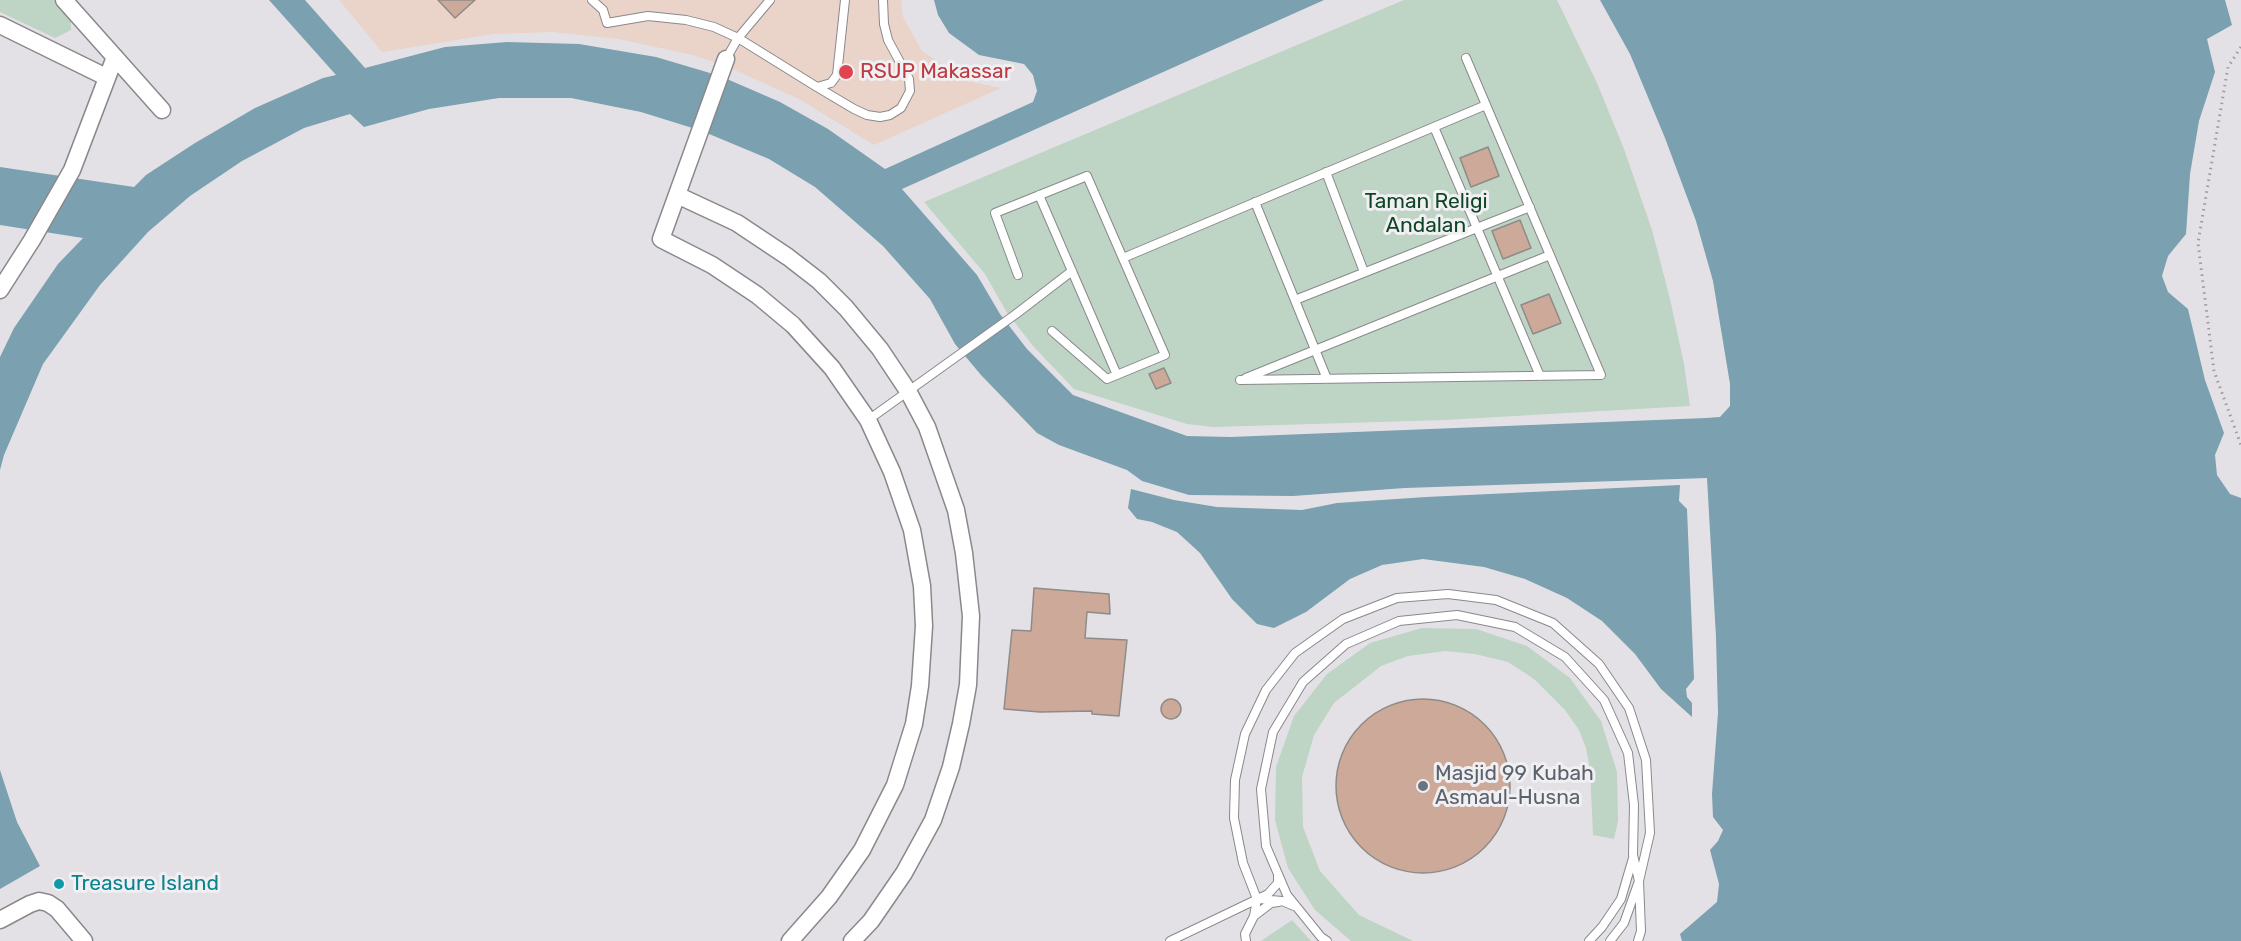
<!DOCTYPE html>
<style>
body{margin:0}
canvas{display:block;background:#e3e1e5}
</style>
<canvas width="2241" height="941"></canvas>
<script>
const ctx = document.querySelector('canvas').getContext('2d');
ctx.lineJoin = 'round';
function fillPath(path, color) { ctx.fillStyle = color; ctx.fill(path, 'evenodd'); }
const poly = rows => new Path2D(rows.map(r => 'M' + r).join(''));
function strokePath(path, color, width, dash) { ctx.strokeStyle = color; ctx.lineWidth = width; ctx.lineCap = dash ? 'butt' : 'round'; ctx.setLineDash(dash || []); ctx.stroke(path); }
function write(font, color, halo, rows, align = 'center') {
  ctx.font = font + ' Rubik,sans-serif'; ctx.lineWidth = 6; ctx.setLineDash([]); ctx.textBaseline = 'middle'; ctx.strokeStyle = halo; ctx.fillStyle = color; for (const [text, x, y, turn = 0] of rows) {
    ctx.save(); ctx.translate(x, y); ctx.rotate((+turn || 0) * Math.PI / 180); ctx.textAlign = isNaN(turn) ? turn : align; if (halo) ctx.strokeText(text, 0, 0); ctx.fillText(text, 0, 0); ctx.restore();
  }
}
fillPath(poly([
 [339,0,901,0,903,17,922,51,967,81,1001,88,874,145,799,99,728,67,693,55,618,39,552,32,494,34,382,52]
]), '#ead3c8');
fillPath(poly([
 [0,0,55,0,71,18,71,30,55,38,0,12],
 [1404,0,1557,0,1597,83,1624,149,1652,230,1670,299,1684,364,1690,406,1445,420,1213,427,1187,424,1074,389,1033,346,1006,311,985,274,924,202],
 [1422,628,1476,629,1527,646,1570,678,1601,721,1617,772,1618,821,1614,839,1593,835,1590,769,1586,748,1579,730,1565,710,1534,679,1508,662,1475,654,1445,651,1408,656,1381,666,1334,703,1314,735,1302,777,1303,827,1320,871,1359,915,1413,941,1351,941,1315,910,1288,868,1275,820,1276,767,1294,716,1327,674,1370,643],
 [1292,920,1311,941,1261,941]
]), '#bed4c4');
fillPath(poly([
 [269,0,305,0,365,68,445,47,507,42,579,44,656,57,720,76,780,102,828,129,885,169,1033,102,1037,91,1033,75,1024,64,979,55,949,33,938,15,934,0,1324,0,902,189,977,275,1000,314,1027,349,1073,395,1187,436,1230,437,1706,418,1720,417,1730,406,1730,384,1713,281,1696,221,1665,138,1630,54,1600,0,2225,0,2232,25,2207,39,2215,72,2199,121,2190,174,2186,234,2168,256,2162,276,2168,292,2188,309,2205,380,2224,433,2215,455,2217,475,2230,494,2241,498,2241,941,1682,941,1680,934,1717,902,1719,884,1710,850,1718,841,1723,830,1713,817,1712,794,1718,713,1716,637,1707,478,1405,488,1293,496,1189,495,1142,481,1127,470,1059,445,1037,433,981,375,955,344,930,299,883,246,815,187,769,159,702,131,641,112,571,98,499,98,429,109,364,127,350,114,304,128,242,161,190,196,148,232,100,285,43,364,4,455,0,470,0,357,14,328,58,264,83,238,0,225,0,167,134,187,146,175,195,143,255,108,323,78,336,75],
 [1680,485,1679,501,1687,509,1694,679,1686,689,1687,697,1692,703,1692,717,1661,689,1635,654,1602,621,1567,598,1525,579,1484,567,1423,559,1382,565,1350,579,1306,612,1274,628,1257,624,1232,599,1200,553,1177,532,1152,522,1137,519,1128,508,1131,489,1174,500,1217,507,1302,510,1337,503,1426,497],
 [0,770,17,822,40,866,0,889]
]), '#7ba0b0');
const building = poly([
 [438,0,475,0,455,18,438,0],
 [1488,147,1499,176,1471,187,1460,158,1488,147],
 [1520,220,1531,248,1503,259,1492,231,1520,220],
 [1549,294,1561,323,1533,334,1521,305,1549,294],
 [1164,368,1171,383,1156,389,1149,374,1164,368],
 [1034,588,1109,594,1110,614,1087,612,1085,638,1127,640,1119,716,1092,714,1092,711,1040,712,1004,709,1012,630,1031,631,1034,588],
 '1161 709a10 10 0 1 1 20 0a10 10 0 1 1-20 0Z',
 '1336 786a87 87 0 1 1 174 0a87 87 0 1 1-174 0Z'
]);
fillPath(building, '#cca999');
strokePath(building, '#8f8b89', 1.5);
const lane = poly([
 [592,0,603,10,607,23,648,16,686,20,714,27,738,38,817,87,831,83,837,75,845,0],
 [726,59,738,38,770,0],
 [817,87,854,109,867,115,880,117,890,115,901,108,910,91,909,79,888,40,884,24,883,0],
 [1434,127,1540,376],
 [1326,172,1364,272],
 [1039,195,1117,375],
 [1255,202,1327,379],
 [1123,258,1486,105],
 [1018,275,995,213,1087,176,1165,355,1107,379,1052,331],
 [1295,300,1530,207],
 [1246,378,1550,255],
 [1240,380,1601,375,1466,58],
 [868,420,1016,314,1072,271],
 [1260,899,1282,901,1294,906],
 [1254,916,1271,903,1279,902],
 [1170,941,1268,894,1278,883,1278,875],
 [1246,941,1245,934,1254,916,1257,899,1243,863,1234,818,1235,780,1245,734,1266,690,1295,653,1343,619,1397,598,1448,594,1496,600,1553,623,1599,664,1629,708,1646,760,1650,833,1639,881,1624,923,1610,941],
 [1327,941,1321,937,1287,895,1266,846,1261,789,1273,732,1303,682,1346,644,1399,621,1457,615,1515,627,1565,657,1604,700,1628,753,1634,805,1633,855,1639,881,1641,931,1638,941],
 [1589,941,1602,927,1621,899,1633,858]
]);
const street = poly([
 [64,0,162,110],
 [0,25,106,77],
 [726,59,661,239,712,265,757,295,793,325,832,368,868,420,892,472,912,530,922,586,924,626,920,686,914,724,895,785,862,850,829,897,790,941],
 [677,195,737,223,788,257,819,281,846,308,880,349,908,391,927,427,956,510,964,553,971,616,968,685,961,724,951,767,933,820,904,873,871,921,852,941],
 [0,290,32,240,72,170,115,57],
 [0,920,30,904,39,901,48,903,57,909,84,941]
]);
strokePath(lane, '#8a888c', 10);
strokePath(street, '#8a888c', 19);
strokePath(poly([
 [2241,47,2228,67,2198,243,2214,371,2241,445]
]), '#9d9b9e', 3, [1.5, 4.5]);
strokePath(lane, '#fff', 8);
strokePath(street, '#fff', 16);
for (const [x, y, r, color] of [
 [846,72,8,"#e0444e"],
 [1423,786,6,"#6b7280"],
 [59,884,6,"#0f9aa8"]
]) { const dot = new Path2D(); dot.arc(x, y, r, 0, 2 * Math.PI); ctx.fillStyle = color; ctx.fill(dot); strokePath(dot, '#f0eff2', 2); }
write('21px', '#be3a42', '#f0eff2', [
 ["RSUP Makassar",860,72]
], 'left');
write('21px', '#0f4527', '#f0eff2', [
 ["Taman Religi",1426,202],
 ["Andalan",1426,226]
]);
write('21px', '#5b616d', '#f0eff2', [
 ["Masjid 99 Kubah",1435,774],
 ["Asmaul-Husna",1435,798]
], 'left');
write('21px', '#0d838f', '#f0eff2', [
 ["Treasure Island",71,884]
], 'left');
</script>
